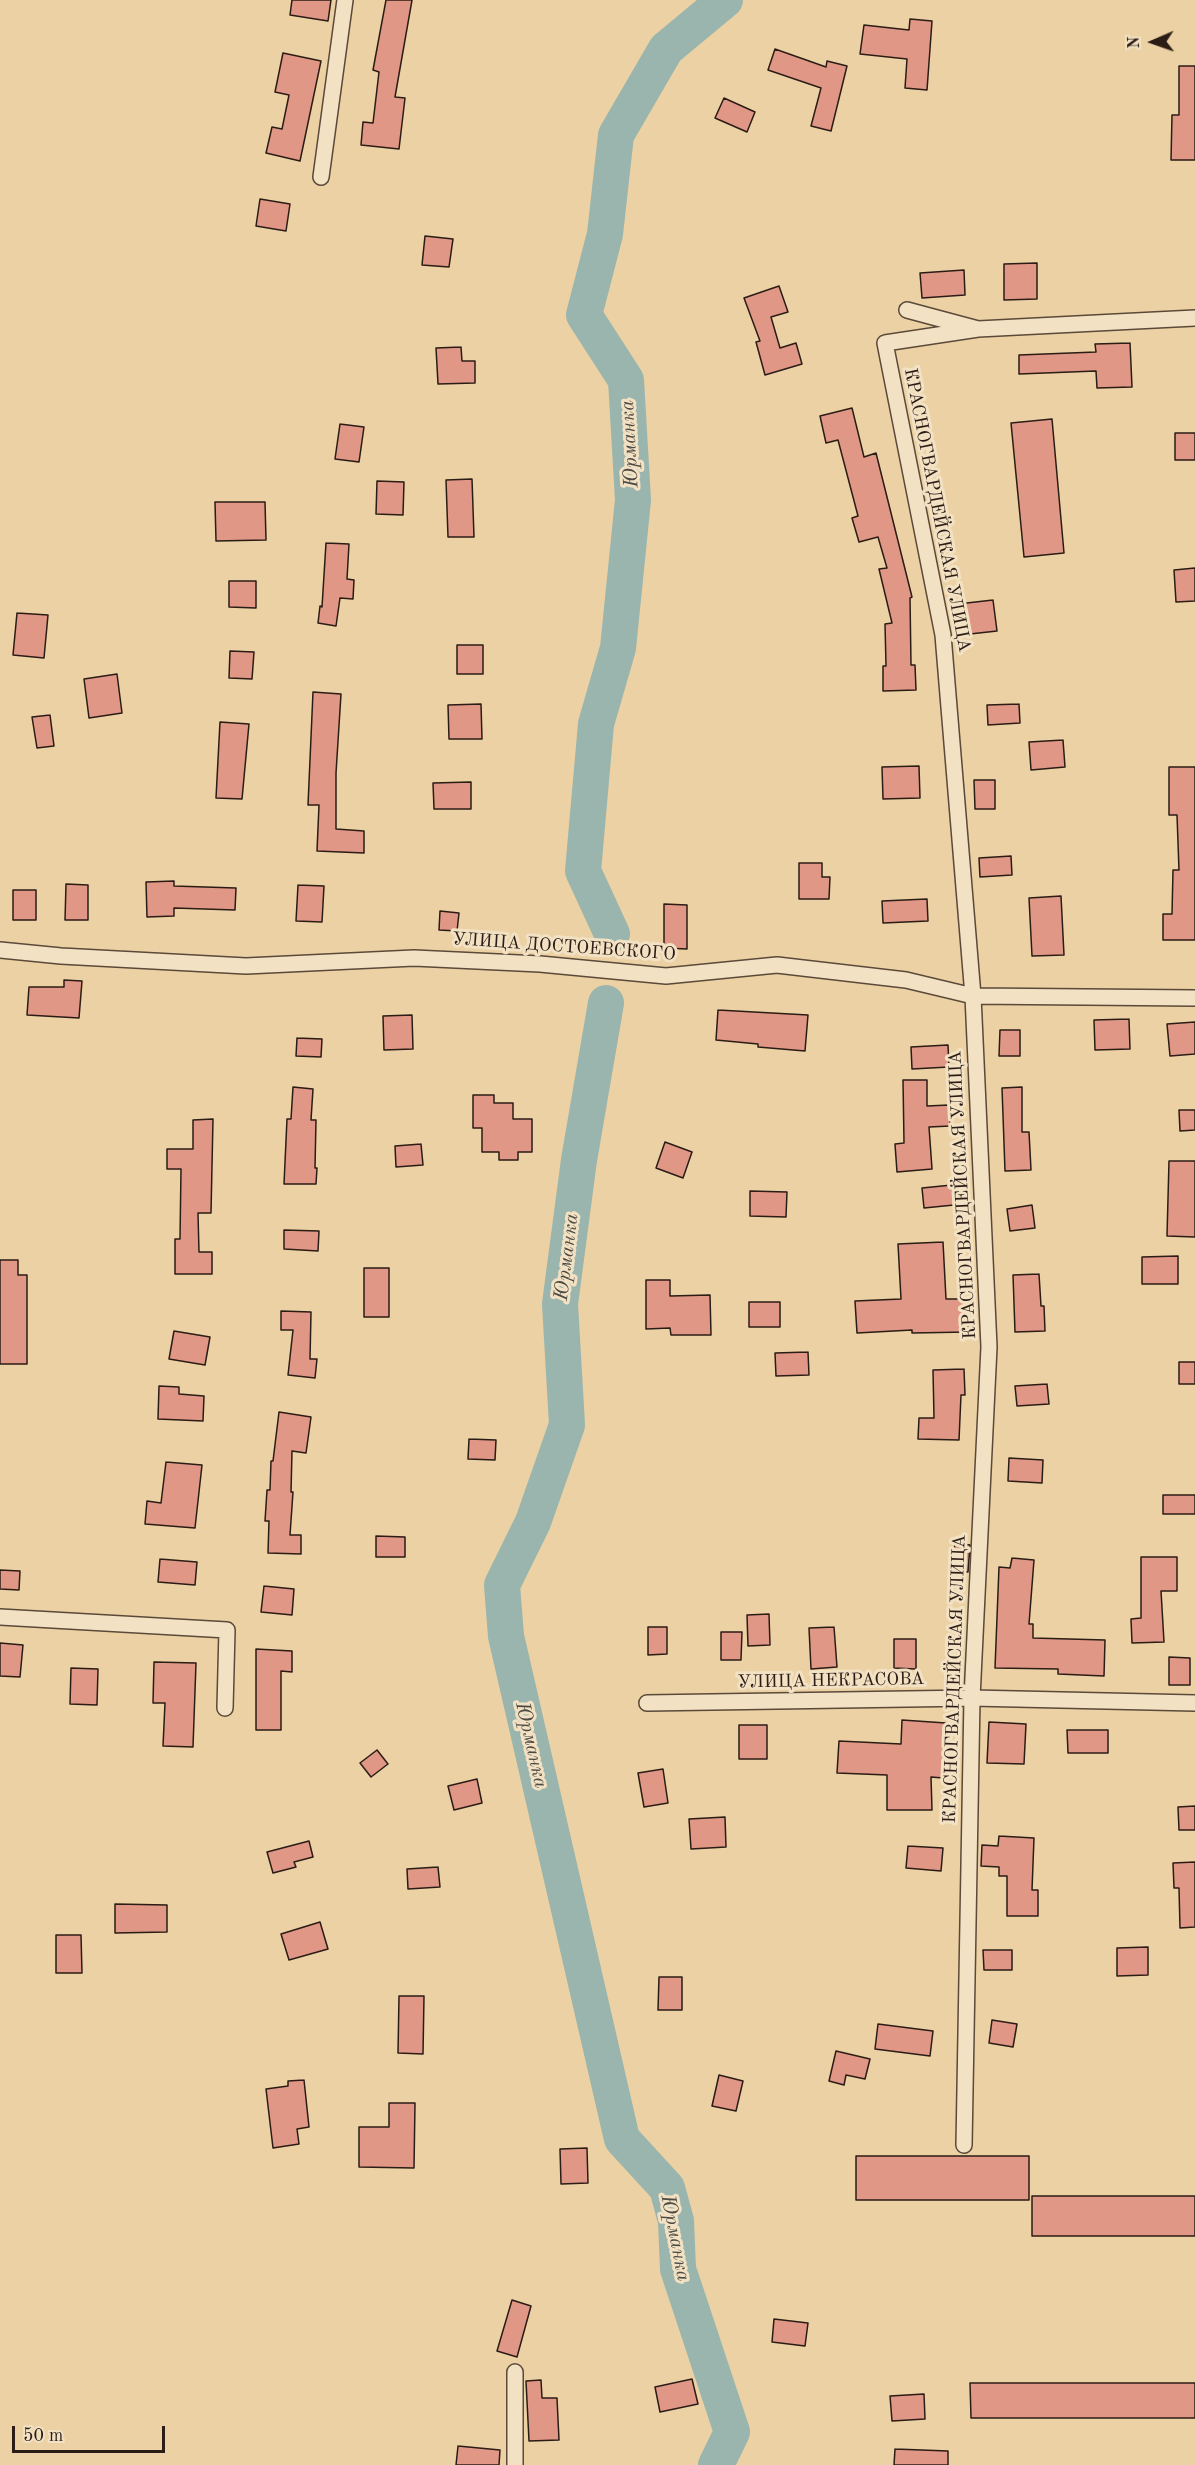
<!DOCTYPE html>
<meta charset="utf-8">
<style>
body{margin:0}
#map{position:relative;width:1195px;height:2465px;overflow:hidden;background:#ebd1a3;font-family:"Old Standard TT",serif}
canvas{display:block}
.north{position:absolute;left:1123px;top:12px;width:60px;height:60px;-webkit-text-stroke:4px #f2e1c3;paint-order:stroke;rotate:268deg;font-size:16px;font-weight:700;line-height:24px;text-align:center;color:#2b1c16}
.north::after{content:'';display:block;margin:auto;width:21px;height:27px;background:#2b1c16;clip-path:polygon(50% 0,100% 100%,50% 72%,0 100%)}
.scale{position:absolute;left:12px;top:2426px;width:153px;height:27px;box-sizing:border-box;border:3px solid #2b1c16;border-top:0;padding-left:8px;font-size:18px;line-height:21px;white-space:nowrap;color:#2b1c16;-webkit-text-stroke:4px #f2e1c3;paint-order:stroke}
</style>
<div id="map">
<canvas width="1195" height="2465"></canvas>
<div class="north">N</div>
<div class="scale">50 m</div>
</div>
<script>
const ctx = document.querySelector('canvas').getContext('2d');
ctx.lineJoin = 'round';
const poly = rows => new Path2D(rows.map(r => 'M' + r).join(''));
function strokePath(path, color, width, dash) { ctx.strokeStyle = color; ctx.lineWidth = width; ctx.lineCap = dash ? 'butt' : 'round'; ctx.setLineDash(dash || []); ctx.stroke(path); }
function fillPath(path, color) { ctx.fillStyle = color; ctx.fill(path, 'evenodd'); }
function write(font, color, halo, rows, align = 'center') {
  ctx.font = font + ' "Old Standard TT",serif'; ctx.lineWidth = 6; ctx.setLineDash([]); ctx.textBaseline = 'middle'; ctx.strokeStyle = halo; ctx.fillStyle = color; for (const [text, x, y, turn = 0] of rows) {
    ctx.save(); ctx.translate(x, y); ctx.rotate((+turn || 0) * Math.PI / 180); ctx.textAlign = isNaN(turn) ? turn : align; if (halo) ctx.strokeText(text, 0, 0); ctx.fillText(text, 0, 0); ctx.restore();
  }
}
strokePath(poly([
 [612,934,583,871,596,724,618,648,633,500,626,380,584,315,605,234,616,135,666,49,725,0],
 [606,1003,579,1160,560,1304,567,1425,533,1522,502,1585,506,1636,622,2139,667,2188,676,2221,678,2269,732,2432,716,2465]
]), '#99b5ad', 36);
const building = poly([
 [292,0,331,0,328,21,290,15,292,0],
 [386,0,412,0,395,97,405,98,399,149,361,145,363,122,373,123,379,72,373,70,386,0],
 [910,19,932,21,927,90,905,88,907,59,860,54,864,25,909,30,910,19],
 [775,49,826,67,827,61,847,66,831,131,811,126,821,88,768,70,775,49],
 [283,53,321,61,300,161,266,153,272,127,282,129,289,95,275,92,283,53],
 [1179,66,1195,66,1195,160,1171,160,1172,115,1179,115,1179,66],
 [724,98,755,112,747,132,715,118,724,98],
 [260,199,290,204,286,231,256,226,260,199],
 [425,236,453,239,449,267,422,265,425,236],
 [1037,263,1037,299,1004,300,1004,264,1037,263],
 [964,270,965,295,922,298,920,273,964,270],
 [779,286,788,312,771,317,780,348,796,343,802,364,765,375,756,342,760,341,744,298,779,286],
 [1130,343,1132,387,1097,388,1096,371,1019,374,1019,355,1096,352,1095,344,1130,343],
 [461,347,462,361,475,361,475,383,438,384,436,348,461,347],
 [852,408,864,457,876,453,912,597,910,598,911,665,915,665,916,690,883,691,883,666,886,666,885,624,892,623,879,569,887,568,878,537,859,542,852,518,858,516,838,440,826,443,820,416,852,408],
 [1052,419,1064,553,1024,557,1011,423,1052,419],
 [340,424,364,427,359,462,335,459,340,424],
 [1175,433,1195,433,1195,460,1175,460,1175,433],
 [472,479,474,537,448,537,446,480,472,479],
 [377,481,404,482,403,515,376,514,377,481],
 [215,502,265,502,266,540,216,541,215,502],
 [326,543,349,544,347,579,354,580,353,599,340,598,336,626,318,623,320,606,322,607,326,543],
 [1195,568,1195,601,1176,602,1174,570,1195,568],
 [229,581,256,581,256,608,229,607,229,581],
 [993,600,997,631,961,635,958,604,993,600],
 [17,613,48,615,44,658,13,655,17,613],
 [457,645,483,645,483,674,457,674,457,645],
 [230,651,254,652,252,679,229,678,230,651],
 [117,674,122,713,89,718,84,679,117,674],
 [313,692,341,694,336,773,336,829,364,831,364,853,317,851,319,805,308,805,313,692],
 [481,704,482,739,449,739,448,705,481,704],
 [1019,704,1020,723,988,725,987,705,1019,704],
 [50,715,54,746,37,748,32,717,50,715],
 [220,722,249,724,242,799,216,798,220,722],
 [1063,740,1065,767,1031,770,1029,742,1063,740],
 [919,766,920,798,883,799,882,767,919,766],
 [1169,767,1195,767,1195,940,1163,940,1163,914,1172,914,1173,870,1179,870,1177,815,1169,815,1169,767],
 [974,780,995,780,995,809,975,809,974,780],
 [471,782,471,809,434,809,433,783,471,782],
 [1011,856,1012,875,980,877,979,858,1011,856],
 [799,863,822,863,822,877,830,877,829,899,799,899,799,863],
 [174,881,174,886,236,888,235,910,174,908,174,916,147,917,146,882,174,881],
 [66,884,88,885,88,920,65,920,66,884],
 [298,885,324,886,322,922,296,921,298,885],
 [13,890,36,890,36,920,13,920,13,890],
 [1061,896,1064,955,1032,956,1029,898,1061,896],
 [927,899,928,921,883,923,882,901,927,899],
 [664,904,687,905,687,949,664,948,664,904],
 [440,911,459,913,457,931,439,930,440,911],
 [64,980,82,981,79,1018,27,1015,29,987,64,987,64,980],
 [718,1010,808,1015,805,1051,758,1047,758,1044,716,1040,718,1010],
 [412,1015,413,1049,384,1050,383,1016,412,1015],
 [1129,1019,1130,1049,1095,1050,1094,1020,1129,1019],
 [1195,1022,1195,1054,1170,1056,1167,1024,1195,1022],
 [1000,1030,1020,1030,1020,1056,999,1056,1000,1030],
 [297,1038,322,1039,321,1057,296,1056,297,1038],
 [948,1045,949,1067,912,1069,911,1047,948,1045],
 [903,1080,927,1080,927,1106,949,1105,950,1126,929,1127,932,1169,897,1172,895,1144,904,1143,903,1080],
 [293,1087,313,1089,311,1120,316,1120,315,1168,317,1168,316,1184,284,1184,287,1119,291,1119,293,1087],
 [1022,1087,1022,1132,1029,1132,1031,1170,1005,1171,1002,1088,1022,1087],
 [473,1095,494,1095,494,1103,513,1103,513,1119,532,1119,532,1152,518,1152,518,1160,499,1160,499,1152,482,1152,482,1128,473,1128,473,1095],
 [1179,1110,1195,1110,1195,1130,1180,1131,1179,1110],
 [213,1119,211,1213,198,1213,199,1252,212,1252,212,1274,175,1274,175,1239,180,1239,181,1169,167,1169,167,1149,193,1149,193,1120,213,1119],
 [665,1142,692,1152,683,1178,656,1168,665,1142],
 [421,1144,423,1165,396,1167,395,1146,421,1144],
 [1169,1161,1195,1161,1195,1237,1167,1236,1169,1161],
 [952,1185,954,1205,924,1208,922,1188,952,1185],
 [750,1191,787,1192,786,1217,750,1216,750,1191],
 [1032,1205,1035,1228,1010,1231,1007,1209,1032,1205],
 [284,1230,319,1231,318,1251,284,1249,284,1230],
 [943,1242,946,1299,968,1299,968,1332,912,1333,912,1330,857,1333,855,1301,901,1299,898,1244,943,1242],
 [1178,1256,1178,1284,1142,1284,1142,1257,1178,1256],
 [0,1260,18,1260,18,1275,27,1275,27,1364,0,1364,0,1260],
 [364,1268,389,1268,389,1317,364,1317,364,1268],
 [1039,1274,1041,1306,1044,1306,1045,1331,1015,1332,1013,1275,1039,1274],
 [646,1280,670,1280,670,1296,710,1295,711,1335,671,1335,670,1328,646,1329,646,1280],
 [749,1302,780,1302,780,1327,749,1327,749,1302],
 [281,1311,311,1312,310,1359,317,1359,315,1378,288,1375,293,1330,281,1330,281,1311],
 [174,1331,210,1337,205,1365,169,1359,174,1331],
 [808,1352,809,1375,776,1376,775,1353,808,1352],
 [1179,1362,1195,1362,1195,1384,1179,1384,1179,1362],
 [964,1369,965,1395,961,1395,959,1440,918,1439,919,1418,934,1418,933,1370,964,1369],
 [1047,1384,1049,1404,1017,1406,1015,1386,1047,1384],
 [159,1386,179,1387,179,1394,204,1396,203,1421,158,1419,159,1386],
 [279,1412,311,1417,306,1453,292,1451,291,1492,293,1492,290,1535,301,1535,301,1554,268,1553,269,1521,265,1521,267,1490,270,1490,271,1461,273,1461,279,1412],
 [469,1439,496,1440,495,1460,468,1459,469,1439],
 [1009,1458,1043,1460,1042,1483,1008,1481,1009,1458],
 [166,1462,202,1465,195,1528,145,1524,147,1501,161,1503,166,1462],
 [1163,1495,1195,1495,1195,1514,1163,1514,1163,1495],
 [376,1536,405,1537,405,1557,376,1557,376,1536],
 [955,1543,970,1545,968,1572,951,1570,955,1543],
 [1141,1557,1177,1557,1177,1591,1161,1591,1164,1642,1132,1643,1131,1619,1141,1618,1141,1557],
 [1012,1558,1034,1560,1029,1624,1033,1624,1033,1638,1105,1640,1104,1676,1058,1674,1058,1669,995,1668,999,1567,1010,1568,1012,1558],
 [160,1559,197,1562,195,1585,158,1582,160,1559],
 [0,1570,20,1571,19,1590,0,1589,0,1570],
 [264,1586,294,1589,292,1615,261,1612,264,1586],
 [769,1614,770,1645,748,1646,747,1615,769,1614],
 [648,1627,667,1627,667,1654,648,1655,648,1627],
 [834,1627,837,1667,811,1669,809,1628,834,1627],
 [721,1632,742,1632,741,1660,721,1660,721,1632],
 [894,1639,916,1639,916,1669,894,1668,894,1639],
 [0,1643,23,1645,20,1677,0,1676,0,1643],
 [256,1649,292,1651,292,1672,281,1671,281,1730,256,1730,256,1649],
 [1169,1657,1190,1658,1190,1685,1169,1685,1169,1657],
 [154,1662,196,1663,193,1747,163,1746,165,1703,153,1703,154,1662],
 [71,1668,98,1669,97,1705,70,1704,71,1668],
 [902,1720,946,1723,943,1778,931,1777,932,1810,887,1810,887,1775,837,1773,839,1741,901,1744,902,1720],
 [989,1722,1026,1724,1024,1764,987,1763,989,1722],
 [739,1725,767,1725,767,1759,739,1759,739,1725],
 [1067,1730,1108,1730,1108,1753,1068,1753,1067,1730],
 [377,1750,388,1764,371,1777,360,1763,377,1750],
 [663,1769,668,1803,644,1807,638,1773,663,1769],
 [477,1779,482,1803,454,1810,448,1786,477,1779],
 [1195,1806,1195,1830,1179,1830,1178,1807,1195,1806],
 [725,1817,726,1847,691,1849,689,1819,725,1817],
 [999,1836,1034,1838,1032,1890,1038,1890,1038,1916,1007,1916,1007,1876,999,1876,999,1867,981,1866,982,1845,998,1846,999,1836],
 [309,1841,313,1857,294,1862,296,1867,273,1873,267,1852,309,1841],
 [908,1846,943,1848,941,1871,906,1868,908,1846],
 [1195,1862,1195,1927,1180,1928,1179,1888,1174,1888,1173,1863,1195,1862],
 [438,1867,440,1887,408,1889,407,1869,438,1867],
 [115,1904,167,1905,167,1932,115,1933,115,1904],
 [320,1922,328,1949,289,1960,281,1934,320,1922],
 [56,1935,81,1935,82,1973,56,1973,56,1935],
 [1148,1947,1148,1975,1117,1976,1117,1948,1148,1947],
 [983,1950,1012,1950,1012,1970,984,1970,983,1950],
 [659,1977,682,1977,682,2010,658,2010,659,1977],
 [399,1996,424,1996,423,2054,398,2053,399,1996],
 [992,2020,1017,2024,1013,2047,989,2043,992,2020],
 [878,2024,933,2031,930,2056,875,2049,878,2024],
 [836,2051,870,2059,865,2079,846,2075,844,2085,829,2081,836,2051],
 [719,2075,743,2081,736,2111,712,2106,719,2075],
 [304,2080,309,2127,297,2129,299,2144,273,2148,266,2089,288,2086,288,2081,304,2080],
 [389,2103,415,2103,414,2168,359,2167,359,2127,389,2127,389,2103],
 [587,2148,588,2183,561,2184,560,2149,587,2148],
 [856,2156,1029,2156,1029,2200,856,2200,856,2156],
 [1032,2196,1195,2196,1195,2236,1032,2236,1032,2196],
 [512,2300,531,2306,517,2357,497,2351,512,2300],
 [774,2319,808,2323,805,2346,772,2342,774,2319],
 [692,2379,698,2404,660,2412,655,2387,692,2379],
 [541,2380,542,2398,557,2398,559,2440,529,2441,526,2381,541,2380],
 [970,2383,1195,2383,1195,2418,971,2418,970,2383],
 [924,2394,925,2419,892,2421,890,2396,924,2394],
 [458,2446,500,2450,499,2465,456,2465,458,2446],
 [895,2449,948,2451,948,2465,894,2465,895,2449]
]);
fillPath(building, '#e09785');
strokePath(building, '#2b1c16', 1.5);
const street = poly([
 [321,177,345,0],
 [907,310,978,329,1195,318],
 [0,950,61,956,246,966,414,958,540,964,666,976,777,965,906,980,973,996,1195,998],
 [0,1617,227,1630,225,1708],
 [647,1703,972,1698,1195,1703],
 [964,2145,972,1698,989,1347,973,996,943,635,885,343,978,329],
 [515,2372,515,2465]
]);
strokePath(street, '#5b4939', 18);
strokePath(street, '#f2e1c3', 15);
write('18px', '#2b1c16', '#f2e1c3', [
 ["КРАСНОГВАРДЕЙСКАЯ УЛИЦА",937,510,79],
 ["УЛИЦА ДОСТОЕВСКОГО",564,947,4],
 ["КРАСНОГВАРДЕЙСКАЯ УЛИЦА",963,1195,-93],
 ["КРАСНОГВАРДЕЙСКАЯ УЛИЦА",955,1679,-88],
 ["УЛИЦА НЕКРАСОВА",831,1681,-1]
]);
write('italic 20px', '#4c4a43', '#f2e1c3', [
 ["Юрманка",630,444,-93],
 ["Юрманка",567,1257,-83],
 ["Юрманка",531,1745,77],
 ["Юрманка",675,2238,79]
]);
</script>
